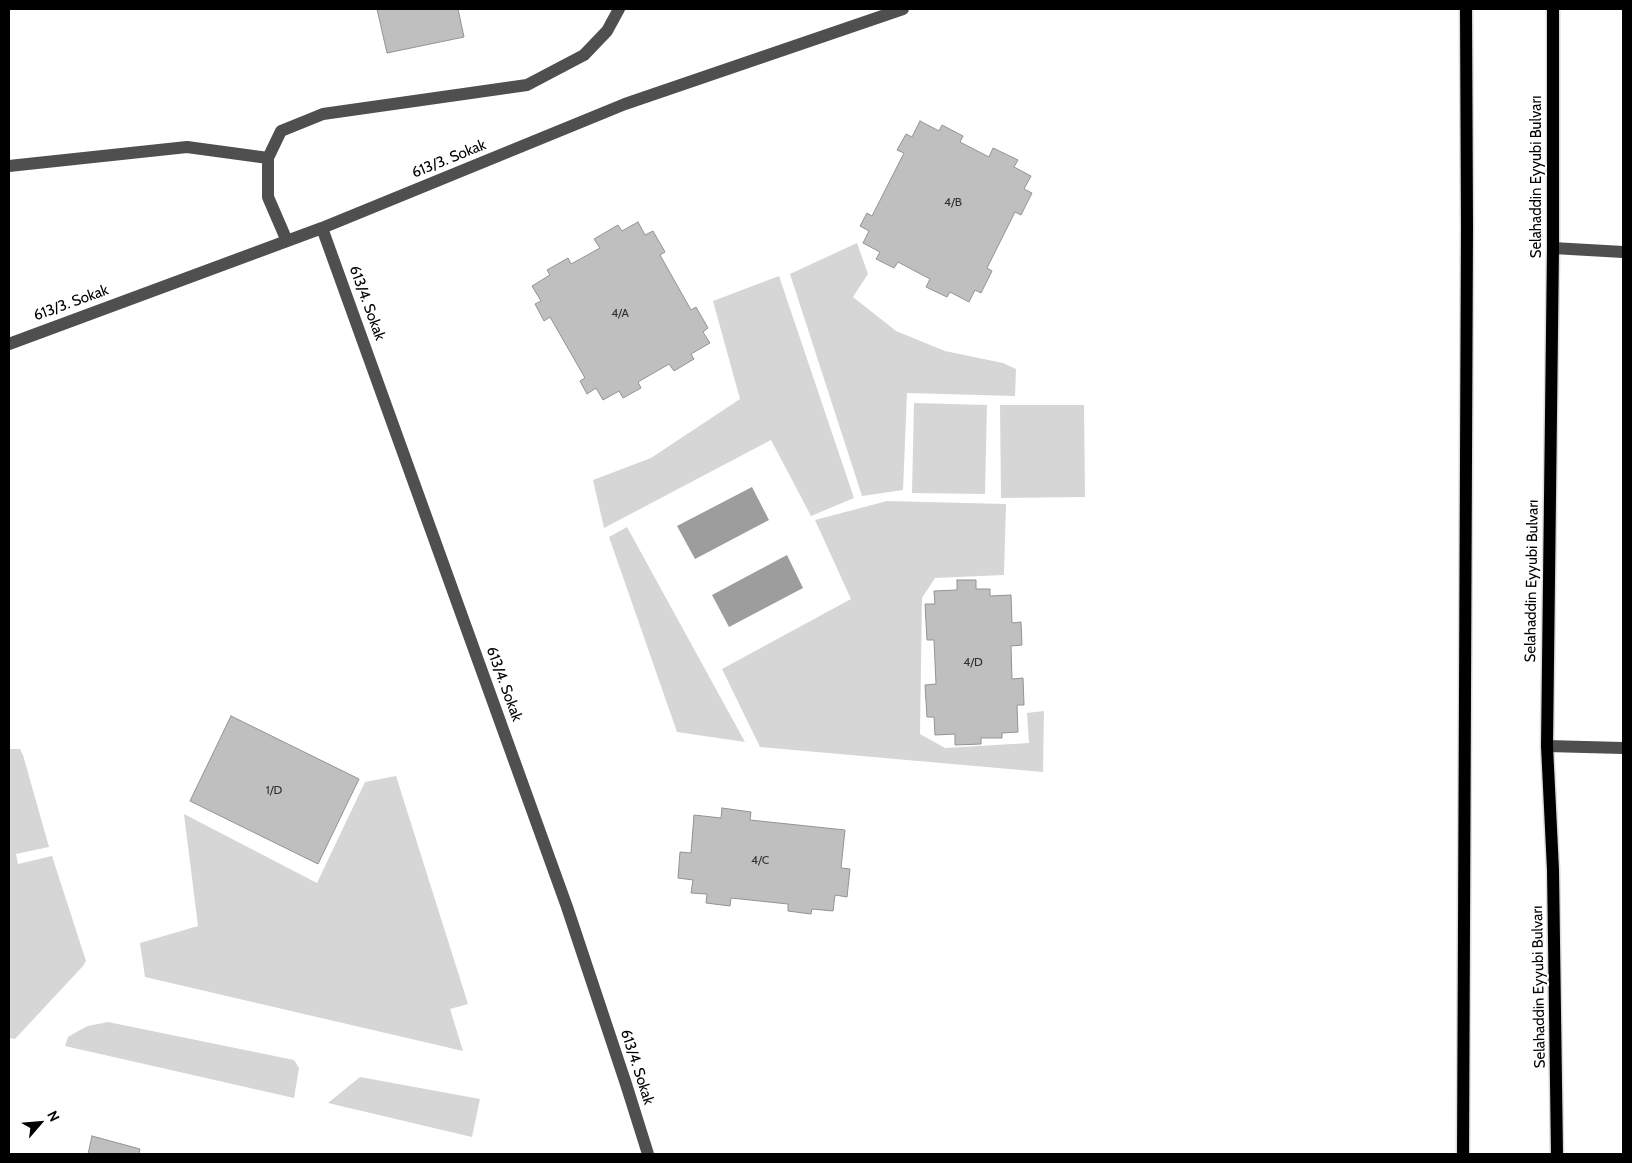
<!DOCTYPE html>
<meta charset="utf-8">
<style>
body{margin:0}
#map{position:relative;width:1632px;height:1163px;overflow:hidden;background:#fff;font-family:Cabin,sans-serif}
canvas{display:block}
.frame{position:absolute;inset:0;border:10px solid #000;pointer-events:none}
.north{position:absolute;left:15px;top:1098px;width:50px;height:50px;-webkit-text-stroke:4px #fff;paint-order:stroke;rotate:63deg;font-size:14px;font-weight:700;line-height:20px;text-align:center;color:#000}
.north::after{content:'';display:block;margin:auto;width:18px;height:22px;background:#000;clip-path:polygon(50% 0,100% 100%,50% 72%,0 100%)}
</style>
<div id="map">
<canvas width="1632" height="1163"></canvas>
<div class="frame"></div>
<div class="north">N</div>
</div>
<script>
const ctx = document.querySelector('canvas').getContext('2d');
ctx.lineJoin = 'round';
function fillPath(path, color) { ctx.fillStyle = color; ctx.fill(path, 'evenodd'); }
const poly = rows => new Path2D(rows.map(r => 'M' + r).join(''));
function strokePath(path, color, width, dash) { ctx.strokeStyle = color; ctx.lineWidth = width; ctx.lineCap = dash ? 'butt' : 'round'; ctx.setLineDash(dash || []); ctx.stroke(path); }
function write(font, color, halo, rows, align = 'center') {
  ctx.font = font + ' Cabin,sans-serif'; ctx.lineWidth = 4; ctx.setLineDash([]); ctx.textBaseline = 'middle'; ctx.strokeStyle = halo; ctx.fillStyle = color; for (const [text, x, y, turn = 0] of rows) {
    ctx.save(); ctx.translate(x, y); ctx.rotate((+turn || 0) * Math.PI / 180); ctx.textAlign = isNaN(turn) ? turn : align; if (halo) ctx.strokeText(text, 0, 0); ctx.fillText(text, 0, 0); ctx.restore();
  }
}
fillPath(poly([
 [857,243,868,274,853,297,896,331,945,351,1003,363,1016,369,1015,396,907,393,903,490,862,496,790,274],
 [779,276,854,498,811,516,771,440,604,528,593,480,651,458,740,399,713,301],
 [914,403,987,405,985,494,912,493],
 [1000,405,1084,405,1085,497,1001,498],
 [887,501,1006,504,1004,575,935,578,922,598,920,734,945,748,1029,743,1027,713,1044,711,1043,772,760,747,722,669,851,599,815,520],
 [627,527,745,742,677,732,609,537],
 [9,749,20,749,23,755,49,847,16,854,18,864,52,856,86,961,83,966,15,1039,9,1038],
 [396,776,468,1004,450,1009,463,1051,145,977,140,943,198,926,184,814,317,883,365,782],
 [108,1022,294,1060,299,1068,294,1098,65,1046,68,1037,80,1030,88,1026],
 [360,1077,480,1099,472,1137,328,1103]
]), '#d6d6d6');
fillPath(poly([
 [752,487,769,520,695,559,677,526],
 [787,555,803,588,729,627,712,595]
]), '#9d9d9d');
const building = poly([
 [377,9,458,9,464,37,387,53,377,9],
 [920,121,939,131,942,125,963,136,960,142,989,157,993,148,1018,160,1014,167,1031,176,1024,189,1032,193,1021,215,1015,212,987,268,992,271,981,293,975,290,969,302,950,292,947,297,926,287,930,279,898,262,894,268,876,259,880,252,863,243,869,231,860,226,867,213,872,216,904,153,897,150,906,134,912,137,920,121],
 [638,222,645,235,653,231,665,252,660,255,691,310,696,307,708,328,703,332,710,343,691,354,694,359,674,371,669,364,638,382,641,388,623,398,619,391,603,400,596,388,587,394,580,381,585,378,550,317,544,321,535,304,541,301,532,286,550,275,547,270,568,258,571,264,600,248,594,239,618,225,622,231,638,222],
 [957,580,976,580,976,589,990,589,990,596,1011,595,1012,623,1021,622,1022,645,1011,646,1012,679,1023,678,1024,705,1017,705,1018,732,1002,733,1002,738,981,738,981,744,955,745,955,734,935,735,934,717,927,717,925,685,936,684,934,640,927,640,925,604,935,604,934,591,957,590,957,580],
 [231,716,359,779,318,864,190,801,231,716],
 [722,808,751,812,750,820,845,830,841,868,850,869,847,897,835,895,833,911,812,909,811,914,788,911,788,904,731,898,730,906,706,903,707,894,691,893,693,880,678,878,680,852,691,853,694,815,721,818,722,808],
 [92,1136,140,1149,139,1154,88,1154,92,1136]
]);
fillPath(building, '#bfbfbf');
strokePath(building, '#939393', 1);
const major = poly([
 [1553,9,1553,248,1547,746,1553,870,1557,1154],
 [1463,1154,1467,226,1466,9]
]);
strokePath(major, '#dbdbdb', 15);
strokePath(poly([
 [9,166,187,147,268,158],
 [322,228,567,907,626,1084,648,1154],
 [287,241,268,197,268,158,281,131,323,114,527,85,584,55,607,31,619,9],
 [1553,248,1623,252],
 [9,344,322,228,625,104,903,9],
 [1547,746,1623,748]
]), '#4f4f4f', 12);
strokePath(major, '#000', 12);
write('12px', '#303030', null, [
 ["4/B",953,202],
 ["4/A",620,313],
 ["4/D",973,662],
 ["1/D",274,790],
 ["4/C",760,860]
]);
write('15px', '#000', '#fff', [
 ["613/3. Sokak",449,159,-22],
 ["Selahaddin Eyyubi Bulvarı",1537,177,-90],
 ["613/3. Sokak",71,303,-20],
 ["613/4. Sokak",367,303,70],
 ["Selahaddin Eyyubi Bulvarı",1532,581,-89],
 ["613/4. Sokak",504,684,70],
 ["Selahaddin Eyyubi Bulvarı",1539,987,-91],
 ["613/4. Sokak",637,1067,72]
]);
</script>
